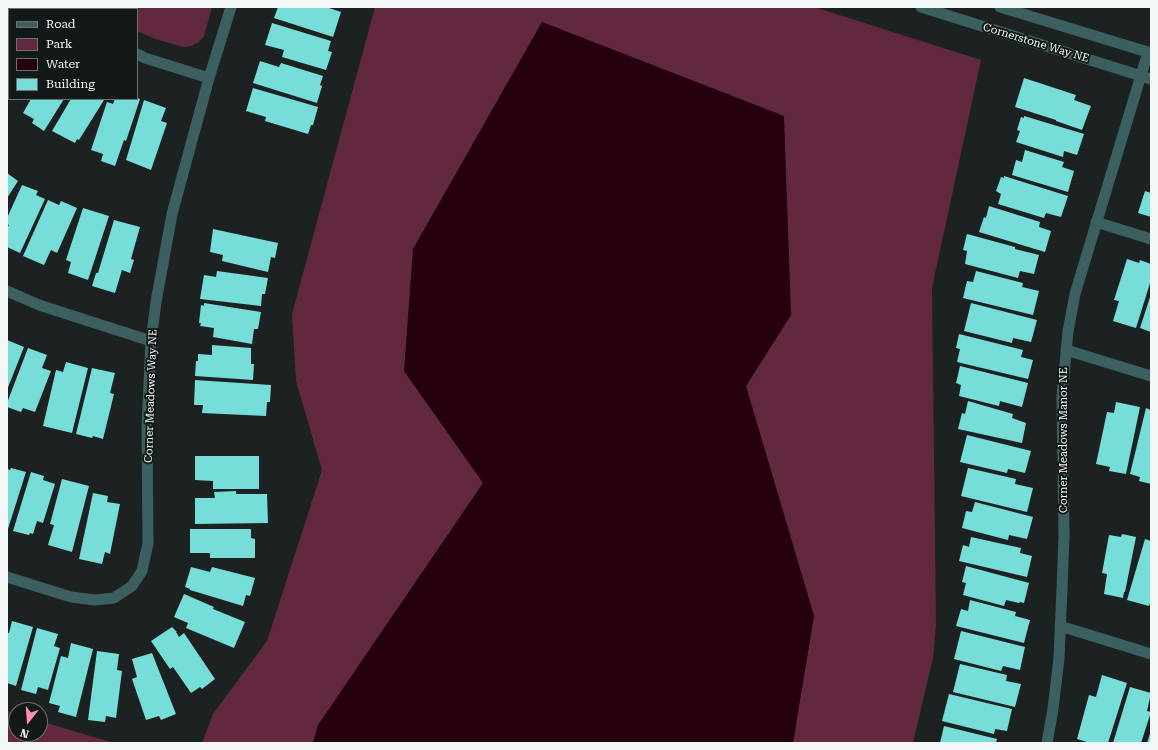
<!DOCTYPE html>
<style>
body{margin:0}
#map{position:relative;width:1158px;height:750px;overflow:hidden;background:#1c2222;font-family:"Roboto Serif",serif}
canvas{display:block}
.frame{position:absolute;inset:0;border:8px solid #f2f6f6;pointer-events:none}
.legend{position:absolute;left:8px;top:8px;width:130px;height:92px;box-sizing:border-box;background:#131918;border:1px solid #6c7171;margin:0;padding:5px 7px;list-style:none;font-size:12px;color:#f2f6f6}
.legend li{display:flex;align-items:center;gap:8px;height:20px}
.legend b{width:20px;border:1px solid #6c7171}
.north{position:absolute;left:8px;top:702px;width:40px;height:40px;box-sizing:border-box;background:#131918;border:1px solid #6c7171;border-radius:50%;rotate:197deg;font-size:11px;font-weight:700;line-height:16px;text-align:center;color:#f2f6f6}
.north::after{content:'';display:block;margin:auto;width:14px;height:18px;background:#ff8eb9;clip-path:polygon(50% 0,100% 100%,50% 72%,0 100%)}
</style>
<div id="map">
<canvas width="1158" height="750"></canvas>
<div class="frame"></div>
<ul class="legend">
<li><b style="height:5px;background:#3b605f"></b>Road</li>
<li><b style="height:11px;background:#61283f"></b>Park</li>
<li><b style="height:11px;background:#25000f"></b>Water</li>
<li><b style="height:11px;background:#77ddd8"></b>Building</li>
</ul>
<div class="north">N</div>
</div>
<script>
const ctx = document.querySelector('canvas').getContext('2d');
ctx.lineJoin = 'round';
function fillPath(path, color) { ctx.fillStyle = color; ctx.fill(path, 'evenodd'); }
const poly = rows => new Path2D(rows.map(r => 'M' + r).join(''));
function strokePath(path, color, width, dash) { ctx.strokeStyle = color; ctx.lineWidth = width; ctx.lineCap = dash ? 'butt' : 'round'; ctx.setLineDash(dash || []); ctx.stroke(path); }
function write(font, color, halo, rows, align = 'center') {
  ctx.font = font + ' "Roboto Serif",serif'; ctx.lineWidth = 4; ctx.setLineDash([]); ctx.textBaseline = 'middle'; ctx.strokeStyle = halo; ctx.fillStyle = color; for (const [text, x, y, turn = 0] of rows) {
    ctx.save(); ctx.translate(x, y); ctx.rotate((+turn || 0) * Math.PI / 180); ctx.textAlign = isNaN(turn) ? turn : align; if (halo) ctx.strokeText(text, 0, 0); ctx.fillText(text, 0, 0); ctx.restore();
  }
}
fillPath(poly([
 [97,7,212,7,204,36,199,42,192,46,184,47,155,39,137,31,137,9,100,9],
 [375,7,814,7,981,60,932,288,936,625,933,658,913,743,202,743,213,714,267,641,322,470,296,381,292,314],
 [7,711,16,714,16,734,40,734,40,721,114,743,7,743]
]), '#61283f');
fillPath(poly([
 [542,22,784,116,791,315,746,386,814,616,793,743,313,743,318,725,483,483,404,371,413,249]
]), '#25000f');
fillPath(poly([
 [278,7,326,7,341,12,333,37,274,18],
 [272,23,331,41,328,51,332,52,326,70,282,57,284,50,265,45],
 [9,24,9,57,7,59,7,26],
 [260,61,279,67,281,63,323,76,320,85,322,86,317,103,253,83],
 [9,63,9,96,7,95,7,65],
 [1024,78,1076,95,1074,100,1091,106,1082,130,1056,121,1056,120,1015,107],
 [253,88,318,107,313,125,311,125,308,134,265,121,266,117,246,111],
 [137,98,140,99,126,141,124,140,115,166,101,161,103,154,91,150,107,102,113,104,115,99,137,99],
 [31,99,64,99,44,131,32,123,34,119,23,113],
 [71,99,104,100,79,140,77,139,75,143,52,131],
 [144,100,166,108,161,121,167,123,151,170,126,160],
 [1024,116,1084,134,1077,155,1064,151,1063,157,1016,142,1020,131,1017,130,1021,117,1024,118],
 [1025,150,1064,162,1062,167,1074,171,1068,192,1012,175,1016,160,1022,162],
 [7,173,18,181,7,198],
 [1004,176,1068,196,1061,217,1046,213,1044,218,998,204,1001,194,996,191,1001,177,1004,178],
 [22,185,38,191,36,195,45,199,20,253,7,247,7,228,9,225,7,224,7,218],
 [1145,191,1151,193,1151,217,1138,213],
 [48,200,59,205,61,201,77,208,57,253,51,250,44,265,23,256],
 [989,206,1040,222,1039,227,1051,231,1045,252,979,232,984,217,986,218],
 [83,208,109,216,88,280,68,273,71,262,66,260],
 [114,220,140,227,131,259,134,260,130,273,122,270,115,293,92,286,96,273,98,273],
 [213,229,278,243,275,258,271,257,268,272,222,261,223,255,210,252],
 [967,234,1015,247,1015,249,1039,255,1034,274,1020,271,1018,278,965,264,967,251,963,250],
 [1127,259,1139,263,1140,260,1151,264,1151,280,1136,328,1113,321,1119,301,1114,300],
 [217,271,268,278,265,294,262,294,261,306,200,299,204,275,216,277],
 [976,271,1023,283,1022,287,1039,291,1033,315,963,298,967,281,973,282],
 [1151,294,1151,332,1140,328],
 [204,303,261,312,258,329,254,329,252,344,213,337,214,328,200,326,201,323,199,323,201,305,204,306],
 [971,303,1037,320,1031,342,1013,338,1012,343,964,331],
 [959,334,1023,350,1021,357,1033,360,1028,379,957,362,960,349,956,348],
 [7,340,24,347,7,390],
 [212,345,251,348,251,364,254,364,253,380,195,376,196,361,198,361,198,354,212,355],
 [28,348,47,355,42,368,51,371,35,412,23,408,21,412,7,407,7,403],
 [66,362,88,368,72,433,43,426,56,370,63,372],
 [960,366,1028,383,1022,407,1000,401,999,406,959,396,961,385,956,383],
 [92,368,115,373,110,393,114,394,103,439,93,436,92,438,76,434],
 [195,380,271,385,270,402,267,402,266,416,202,413,203,405,194,405],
 [968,401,1013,414,1012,418,1026,423,1022,443,958,429,962,413,965,414],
 [1116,402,1140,407,1126,474,1109,471,1110,467,1096,464,1107,412,1114,413],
 [1146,408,1151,410,1151,484,1139,481,1140,477,1130,474],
 [967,435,1031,451,1025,473,1008,469,1007,473,960,462],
 [195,456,259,456,259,489,213,489,213,481,195,480],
 [11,468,26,472,7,532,7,469,10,470],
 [968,468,1016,479,1015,484,1033,488,1027,512,961,496],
 [31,472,44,476,43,480,55,484,43,523,37,521,33,534,30,533,29,535,13,531],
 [62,479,89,486,72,552,48,545,54,525,50,524],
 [236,491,236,494,267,494,268,523,195,524,195,498,215,498,214,492],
 [93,493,108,496,107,502,120,504,110,554,105,552,102,564,79,559],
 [975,502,1033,517,1027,539,1009,535,1008,540,962,528,966,511,972,512],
 [190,529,251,529,251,538,255,539,255,558,210,558,210,553,190,553],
 [1122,534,1136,537,1125,592,1124,592,1123,598,1104,594,1107,574,1102,573,1109,535,1121,537],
 [971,537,1021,548,1020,553,1032,556,1027,577,959,561,963,545,969,547],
 [1145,539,1151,541,1151,600,1149,606,1127,600],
 [966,566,1029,583,1024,603,1020,602,1019,603,1006,600,1004,606,963,595,966,583,962,582],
 [191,567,210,572,212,567,255,578,250,596,246,595,243,606,190,590,190,589,185,587],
 [184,594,214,607,213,609,245,622,234,648,186,628,188,623,174,617],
 [970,600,1016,612,1015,616,1030,620,1024,643,956,626,961,609,968,611],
 [12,621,33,627,16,686,7,683,7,633,9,633],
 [172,627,177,632,176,632,179,637,184,633,215,679,202,689,200,687,191,693,173,667,170,669,151,641],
 [37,628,58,634,54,646,60,648,48,690,38,687,36,694,21,690],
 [961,631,1025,647,1020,670,1003,666,1001,671,954,659],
 [71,643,93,649,76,717,58,712,60,706,49,703,61,656,68,658],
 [97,651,119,654,117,670,122,671,116,718,106,716,105,722,88,720],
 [152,653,176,714,161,720,159,716,146,720,132,679,137,677,132,659],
 [960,664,1007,675,1006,681,1021,684,1015,707,953,692],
 [1102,675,1127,683,1108,743,1090,743,1077,739,1089,695,1096,697],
 [1130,687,1151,693,1147,711,1151,712,1141,743,1113,743],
 [949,694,1012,709,1007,731,995,729,994,734,942,721],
 [944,726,997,739,996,743,940,743],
 [1151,731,1151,743,1147,743]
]), '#77ddd8');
strokePath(poly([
 [1096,222,1151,239]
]), '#3b605f', 11);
strokePath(poly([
 [64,7,66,9],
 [137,54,145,58,209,78],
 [7,291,39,305,151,341],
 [1066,350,1151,376],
 [7,577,71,597,95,600,114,598,132,586,142,571,148,543,147,427,151,341,156,302,172,214,209,78,231,7],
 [1060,626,1151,654],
 [1047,743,1053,709,1059,658,1062,589,1064,536,1062,397,1068,331,1075,294,1084,264,1148,52]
]), '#3b605f', 11);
strokePath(poly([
 [921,7,1151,79],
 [1000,7,1151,53]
]), '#3b605f', 11);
write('11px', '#f2f6f6', '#131918', [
 ["Cornerstone Way NE",1036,43,17],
 ["Corner Meadows Way NE",151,396,-88],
 ["Corner Meadows Manor NE",1064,440,-90]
]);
</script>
